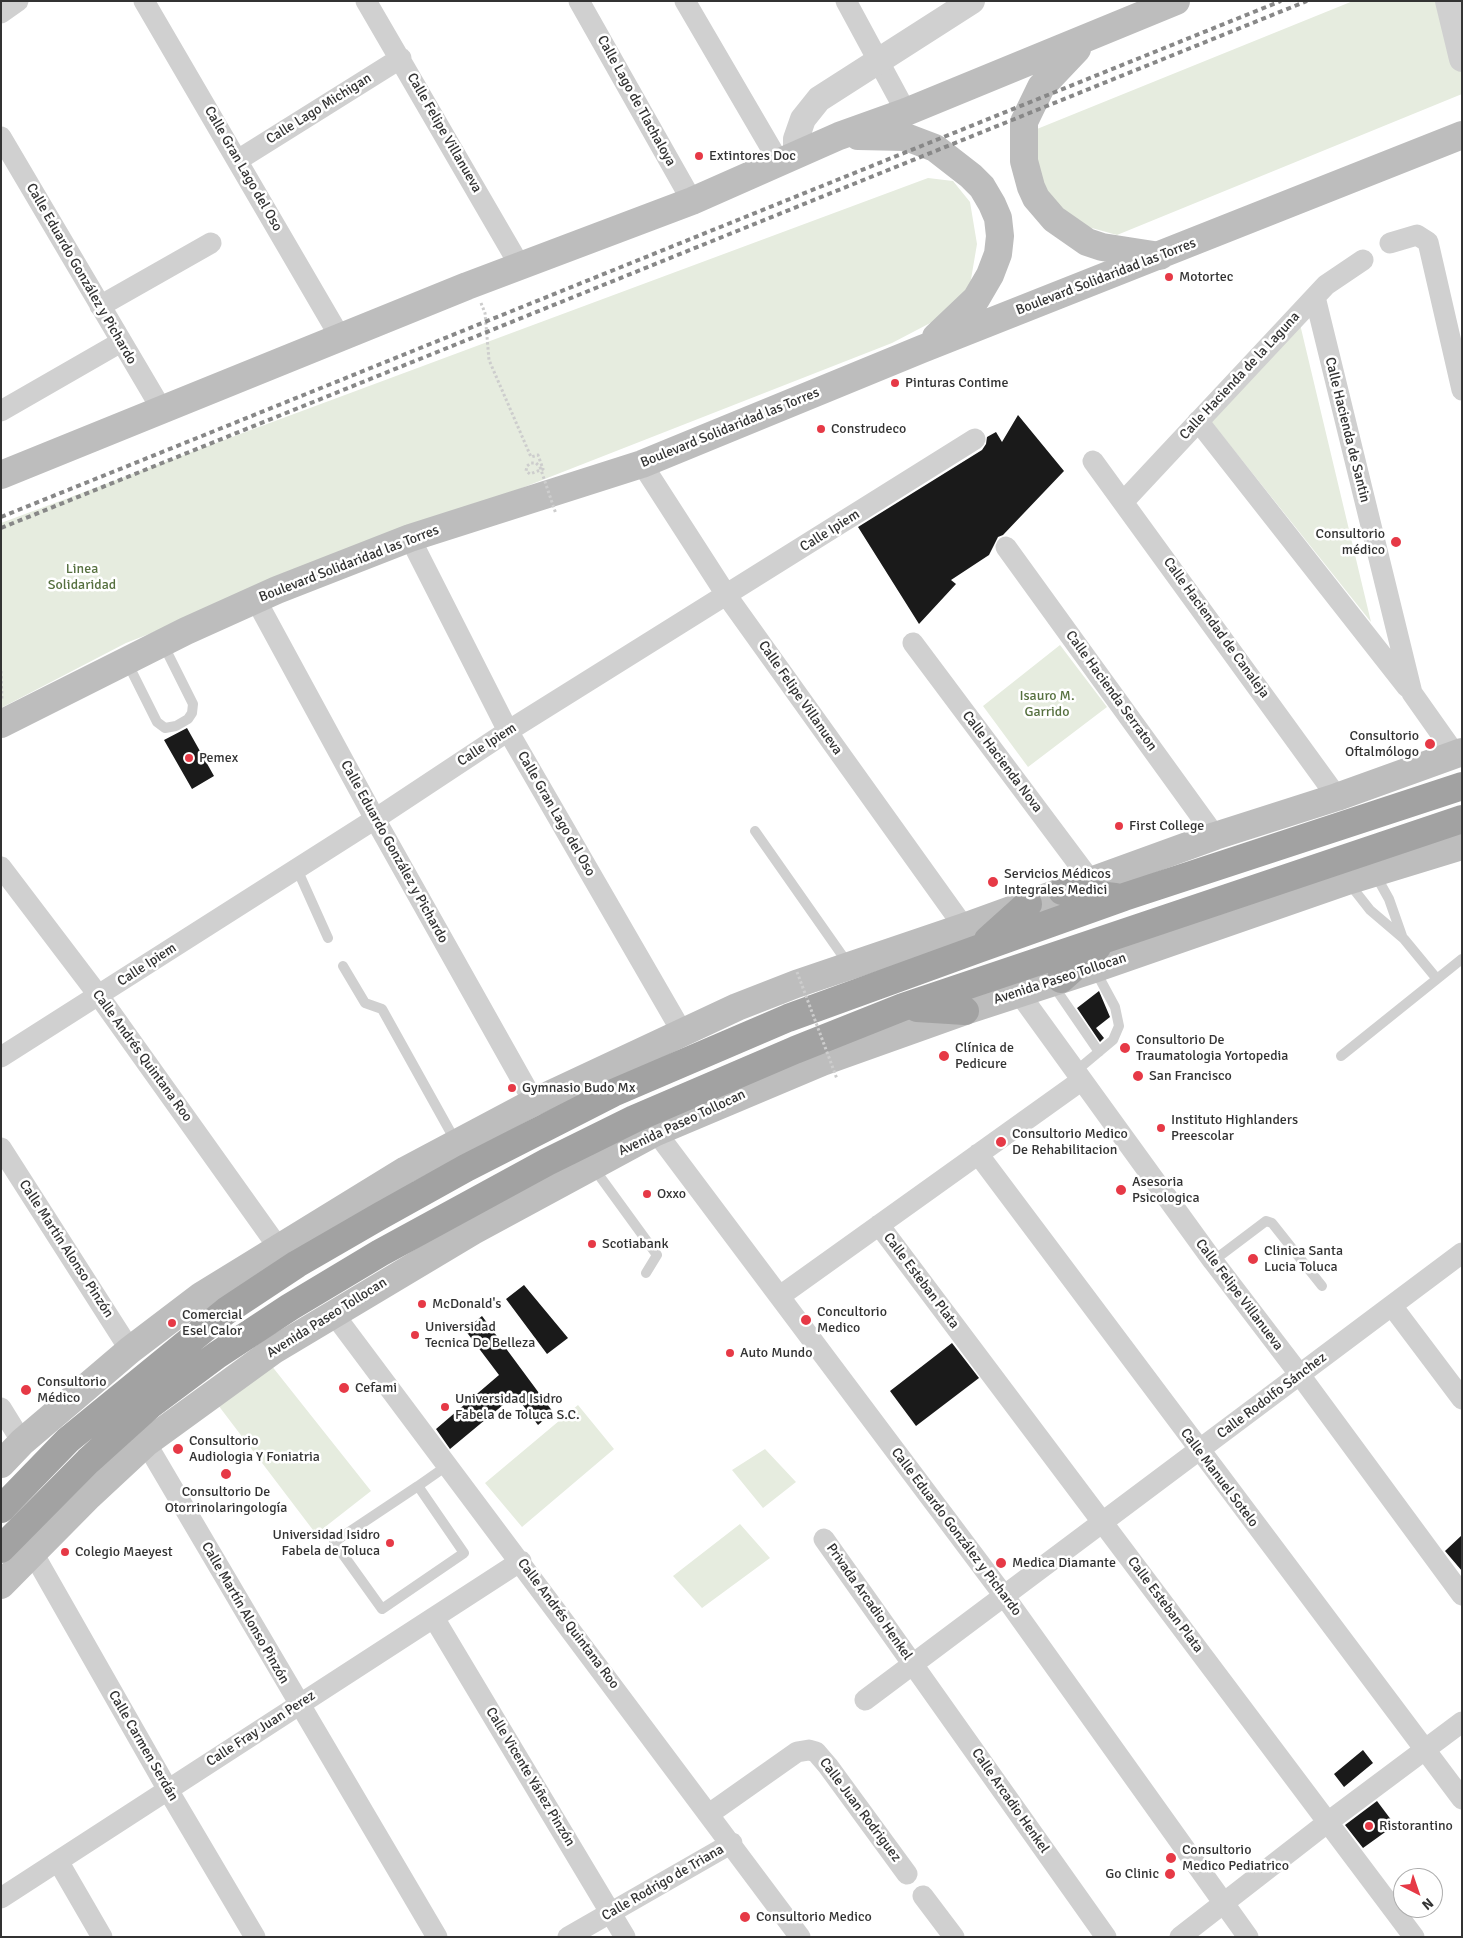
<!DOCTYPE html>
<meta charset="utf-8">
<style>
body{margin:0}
#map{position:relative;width:1463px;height:1938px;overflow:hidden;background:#fff;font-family:Signika,sans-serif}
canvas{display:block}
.frame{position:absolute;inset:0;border:2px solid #333;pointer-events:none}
.north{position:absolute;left:1393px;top:1868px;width:50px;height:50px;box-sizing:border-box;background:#fff;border:1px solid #adadad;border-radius:50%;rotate:139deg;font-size:14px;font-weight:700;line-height:20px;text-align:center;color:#333}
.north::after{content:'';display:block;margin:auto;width:18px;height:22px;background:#e63946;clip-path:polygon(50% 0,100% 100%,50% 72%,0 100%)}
</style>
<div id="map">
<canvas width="1463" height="1938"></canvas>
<div class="frame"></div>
<div class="north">N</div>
</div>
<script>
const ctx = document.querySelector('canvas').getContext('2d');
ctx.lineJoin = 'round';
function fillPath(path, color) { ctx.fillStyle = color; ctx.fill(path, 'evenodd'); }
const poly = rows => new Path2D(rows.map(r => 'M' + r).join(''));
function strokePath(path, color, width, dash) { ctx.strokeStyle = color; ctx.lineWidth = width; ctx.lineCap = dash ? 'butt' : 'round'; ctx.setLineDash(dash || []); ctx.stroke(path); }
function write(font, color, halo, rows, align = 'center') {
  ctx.font = font + ' Signika,sans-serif'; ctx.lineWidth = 5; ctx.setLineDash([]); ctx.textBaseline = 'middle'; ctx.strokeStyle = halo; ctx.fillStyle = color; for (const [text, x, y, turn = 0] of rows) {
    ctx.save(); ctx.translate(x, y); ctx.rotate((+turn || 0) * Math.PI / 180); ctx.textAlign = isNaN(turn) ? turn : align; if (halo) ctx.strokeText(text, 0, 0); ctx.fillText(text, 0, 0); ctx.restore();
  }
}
fillPath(poly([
 [1353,1,1462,1,1462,94,1117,235,1081,225,1046,193,1034,162,1037,129],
 [928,178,953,181,970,202,977,244,969,291,936,320,892,343,126,643,1,708,1,523],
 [1299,320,1371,622,1206,415],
 [1060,645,1107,707,1028,767,983,706],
 [271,1365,371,1491,316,1534,218,1405],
 [578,1405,614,1449,522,1527,485,1483],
 [765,1449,796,1482,763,1508,732,1470],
 [740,1524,770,1558,702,1608,673,1576]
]), '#e6ecdf');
fillPath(poly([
 [1018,415,1064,471,1003,535,998,537,989,555,951,580,956,584,919,624,858,527,982,450,986,444,987,437,996,432,1002,442],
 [187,728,214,776,192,789,164,740],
 [1099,991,1110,1017,1096,1028,1104,1038,1100,1042,1077,1008],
 [524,1285,568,1338,547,1354,506,1299],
 [482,1316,553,1412,538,1425,515,1395,450,1449,436,1429,499,1375,465,1330],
 [952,1343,979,1378,916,1426,890,1391],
 [1462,1535,1462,1571,1445,1551],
 [1363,1750,1373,1763,1344,1787,1334,1774],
 [1377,1801,1395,1825,1363,1848,1345,1825]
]), '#1a1a1a');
strokePath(poly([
 [481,303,485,313,489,360,531,457,538,455,543,469,530,474,526,471,527,466,531,463,536,463,540,467],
 [1,671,2,700]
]), '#cdcdcd', 3, [2.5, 2.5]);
strokePath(poly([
 [127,662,157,722,165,728,176,726,188,719,192,713,193,704,163,644],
 [755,831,849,965],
 [297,869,328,938],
 [1375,874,1389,899,1402,936],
 [1348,882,1370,910,1404,939,1437,979],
 [343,966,365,1003,382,1009,456,1142],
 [1053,985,1099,1052],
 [1341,1056,1462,959],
 [1076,1071,1113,1040,1119,1026,1115,1007,1095,970],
 [593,1167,657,1255,646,1273],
 [1213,1261,1266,1221,1272,1223,1322,1286],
 [418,1486,464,1553,382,1609,334,1542,418,1486,448,1465]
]), '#d0d0d0', 10);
strokePath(poly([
 [144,1,340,337],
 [366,1,520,266],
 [579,1,692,201],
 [685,1,779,162],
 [846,1,906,112],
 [1,13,18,1],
 [1,137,162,410],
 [238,160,401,58],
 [1390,243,1417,235,1428,242,1462,390],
 [1315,297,1412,693,1455,754],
 [100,306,211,243],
 [1,411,121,342],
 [1198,421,1407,687],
 [1093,461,1337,797],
 [642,464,727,596,964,927],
 [1124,501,1326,285,1363,260],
 [410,538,508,731,682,1032],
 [1006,547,1215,836],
 [256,600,375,819,534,1102],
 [913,643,1091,881],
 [1,867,99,996,278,1247],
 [1019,993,1213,1261,1300,1375,1462,1595],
 [1,1057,375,819,508,731,975,439],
 [656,1132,1005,1597,1248,1937],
 [1,1148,130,1350],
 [978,1154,1462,1799],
 [879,1225,1414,1937],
 [780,1296,1082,1080],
 [1392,1306,1462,1399],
 [333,1313,800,1937],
 [1,1408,22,1442],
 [146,1443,437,1937],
 [824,1539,1106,1937],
 [33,1553,168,1790,255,1937],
 [434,1618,625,1937],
 [865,1700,1462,1253],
 [709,1814,797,1752,809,1750,816,1752,828,1766,907,1874],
 [58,1861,102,1937],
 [923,1896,954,1937],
 [1,1898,521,1561],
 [568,1937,732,1843],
 [1180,1937,1328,1822,1462,1722]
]), '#d0d0d0', 21);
strokePath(poly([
 [1448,1,1462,59],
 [796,154,796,139,803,119,819,99,972,1]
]), '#d0d0d0', 26);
strokePath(poly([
 [1077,49,1041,87,1024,122,1024,161,1031,187,1036,198,1054,219,1087,242,1102,247,1160,256],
 [858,136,906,137,935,148,971,176,982,187,992,204,998,218,1000,236,998,254,990,275,976,299,936,337],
 [1,475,467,286,692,201,839,136,906,112,1176,1],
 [1,724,186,631,277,590,410,538,642,464,922,349,1462,135],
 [1,1464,22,1442,130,1350,201,1296,406,1170,534,1102,737,1007,796,984,964,927,1215,836,1337,797,1462,752],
 [1,1585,89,1496,146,1443,274,1350,473,1231,656,1132,822,1062,965,1011,1094,969,1347,881,1462,846]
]), '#bdbdbd', 28);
strokePath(poly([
 [1062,891,1115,897],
 [988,940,1028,904],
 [1061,979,1097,947],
 [917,1008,965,1011],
 [1,1509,68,1440,226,1311,297,1264,380,1216,466,1168,613,1093,788,1018,978,949,1124,897,1462,786],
 [1,1549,88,1461,150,1405,217,1355,290,1307,380,1253,547,1162,634,1119,795,1050,903,1007,1462,819]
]), '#a2a2a2', 28);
strokePath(poly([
 [1,517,1281,1],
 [1,528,1307,1]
]), '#888', 4, [5, 4]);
strokePath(poly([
 [540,467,556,514],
 [797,972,837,1079]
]), '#cdcdcd', 3, [2.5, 2.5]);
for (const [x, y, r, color] of [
 [699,156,5,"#e63946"],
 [1169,277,5,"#e63946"],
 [895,383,5,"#e63946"],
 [821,429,5,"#e63946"],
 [1396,542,6,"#e63946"],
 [1430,744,6,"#e63946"],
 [189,758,5,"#e63946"],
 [1119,826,5,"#e63946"],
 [993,882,6,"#e63946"],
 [1125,1048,6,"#e63946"],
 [944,1056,6,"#e63946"],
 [1138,1076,6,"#e63946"],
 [512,1088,5,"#e63946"],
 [1161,1128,5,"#e63946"],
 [1001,1142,6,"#e63946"],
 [1121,1190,6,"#e63946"],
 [647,1194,5,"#e63946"],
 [592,1244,5,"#e63946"],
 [1253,1259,6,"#e63946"],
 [422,1304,5,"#e63946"],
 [806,1320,6,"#e63946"],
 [172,1323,5,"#e63946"],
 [415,1335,5,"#e63946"],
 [730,1353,5,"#e63946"],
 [344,1388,6,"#e63946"],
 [26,1390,6,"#e63946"],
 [445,1407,5,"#e63946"],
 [178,1449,6,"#e63946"],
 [226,1474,6,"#e63946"],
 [390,1543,5,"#e63946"],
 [65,1552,5,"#e63946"],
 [1001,1563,6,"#e63946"],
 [1369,1826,5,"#e63946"],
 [1171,1858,6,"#e63946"],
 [1170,1874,6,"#e63946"],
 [745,1917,6,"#e63946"]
]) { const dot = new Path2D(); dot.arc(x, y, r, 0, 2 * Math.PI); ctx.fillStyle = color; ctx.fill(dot); strokePath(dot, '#fff', 2); }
write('14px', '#333', '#fff', [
 ["Calle Lago de Tlachaloya",636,101,61],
 ["Calle Lago Michigan",319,109,-32],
 ["Calle Felipe Villanueva",444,133,60],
 ["Calle Gran Lago del Oso",243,169,60],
 ["Calle Eduardo González y Pichardo",81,274,60],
 ["Boulevard Solidaridad las Torres",1106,277,-21],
 ["Calle Hacienda de la Laguna",1240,376,-47],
 ["Boulevard Solidaridad las Torres",730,428,-22],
 ["Calle Hacienda de Santin",1347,430,76],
 ["Calle Ipiem",830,531,-32],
 ["Boulevard Solidaridad las Torres",349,564,-21],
 ["Calle Haciendad de Canaleja",1216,628,54],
 ["Calle Hacienda Serraton",1111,691,54],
 ["Calle Felipe Villanueva",800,698,55],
 ["Calle Ipiem",487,745,-33],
 ["Calle Hacienda Nova",1002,762,53],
 ["Calle Gran Lago del Oso",556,814,60],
 ["Calle Eduardo González y Pichardo",394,852,61],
 ["Calle Ipiem",147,965,-33],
 ["Avenida Paseo Tollocan",1060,979,-18],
 ["Calle Andrés Quintana Roo",142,1056,54],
 ["Avenida Paseo Tollocan",682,1123,-25],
 ["Calle Martín Alonso Pinzón",66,1249,57],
 ["Calle Esteban Plata",921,1281,53],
 ["Calle Felipe Villanueva",1239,1295,53],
 ["Avenida Paseo Tollocan",327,1318,-32],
 ["Calle Rodolfo Sánchez",1272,1396,-37],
 ["Calle Manuel Sotelo",1219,1478,53],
 ["Calle Eduardo González y Pichardo",956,1532,53],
 ["Privada Arcadio Henkel",869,1602,55],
 ["Calle Esteban Plata",1165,1605,53],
 ["Calle Martín Alonso Pinzón",245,1613,60],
 ["Calle Andrés Quintana Roo",568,1624,53],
 ["Calle Fray Juan Perez",261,1729,-33],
 ["Calle Carmen Serdán",143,1746,60],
 ["Calle Vicente Yáñez Pinzón",530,1777,59],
 ["Calle Arcadio Henkel",1010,1801,55],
 ["Calle Juan Rodriguez",860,1810,53],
 ["Calle Rodrigo de Triana",663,1883,-30]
]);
write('14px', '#333', '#fff', [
 ["Extintores Doc",709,156],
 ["Motortec",1179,277],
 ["Pinturas Contime",905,383],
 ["Construdeco",831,429],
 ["Consultorio",1385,534,"right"],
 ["médico",1385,550,"right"],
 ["Consultorio",1419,736,"right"],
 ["Oftalmólogo",1419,752,"right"],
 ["Pemex",199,758],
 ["First College",1129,826],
 ["Servicios Médicos",1004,874],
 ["Integrales Medici",1004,890],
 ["Consultorio De",1136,1040],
 ["Traumatologia Yortopedia",1136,1056],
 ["Clínica de",955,1048],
 ["Pedicure",955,1064],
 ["San Francisco",1149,1076],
 ["Gymnasio Budo Mx",522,1088],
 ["Instituto Highlanders",1171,1120],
 ["Preescolar",1171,1136],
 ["Consultorio Medico",1012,1134],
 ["De Rehabilitacion",1012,1150],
 ["Asesoria",1132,1182],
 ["Psicologica",1132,1198],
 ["Oxxo",657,1194],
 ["Scotiabank",602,1244],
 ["Clinica Santa",1264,1251],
 ["Lucia Toluca",1264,1267],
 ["McDonald's",432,1304],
 ["Concultorio",817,1312],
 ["Medico",817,1328],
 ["Comercial",182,1315],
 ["Esel Calor",182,1331],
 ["Universidad",425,1327],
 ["Tecnica De Belleza",425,1343],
 ["Auto Mundo",740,1353],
 ["Consultorio",37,1382],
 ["Médico",37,1398],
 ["Cefami",355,1388],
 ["Universidad Isidro",455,1399],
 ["Fabela de Toluca S.C.",455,1415],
 ["Consultorio",189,1441],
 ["Audiologia Y Foniatria",189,1457],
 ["Consultorio De",226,1492,"center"],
 ["Otorrinolaringología",226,1508,"center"],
 ["Universidad Isidro",380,1535,"right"],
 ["Fabela de Toluca",380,1551,"right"],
 ["Colegio Maeyest",75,1552],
 ["Medica Diamante",1012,1563],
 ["Ristorantino",1379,1826],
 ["Consultorio",1182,1850],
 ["Medico Pediatrico",1182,1866],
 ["Go Clinic",1159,1874,"right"],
 ["Consultorio Medico",756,1917]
], 'left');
write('14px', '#56703f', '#fff', [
 ["Linea",82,569],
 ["Solidaridad",82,585],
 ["Isauro M.",1047,696],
 ["Garrido",1047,712]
]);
</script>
